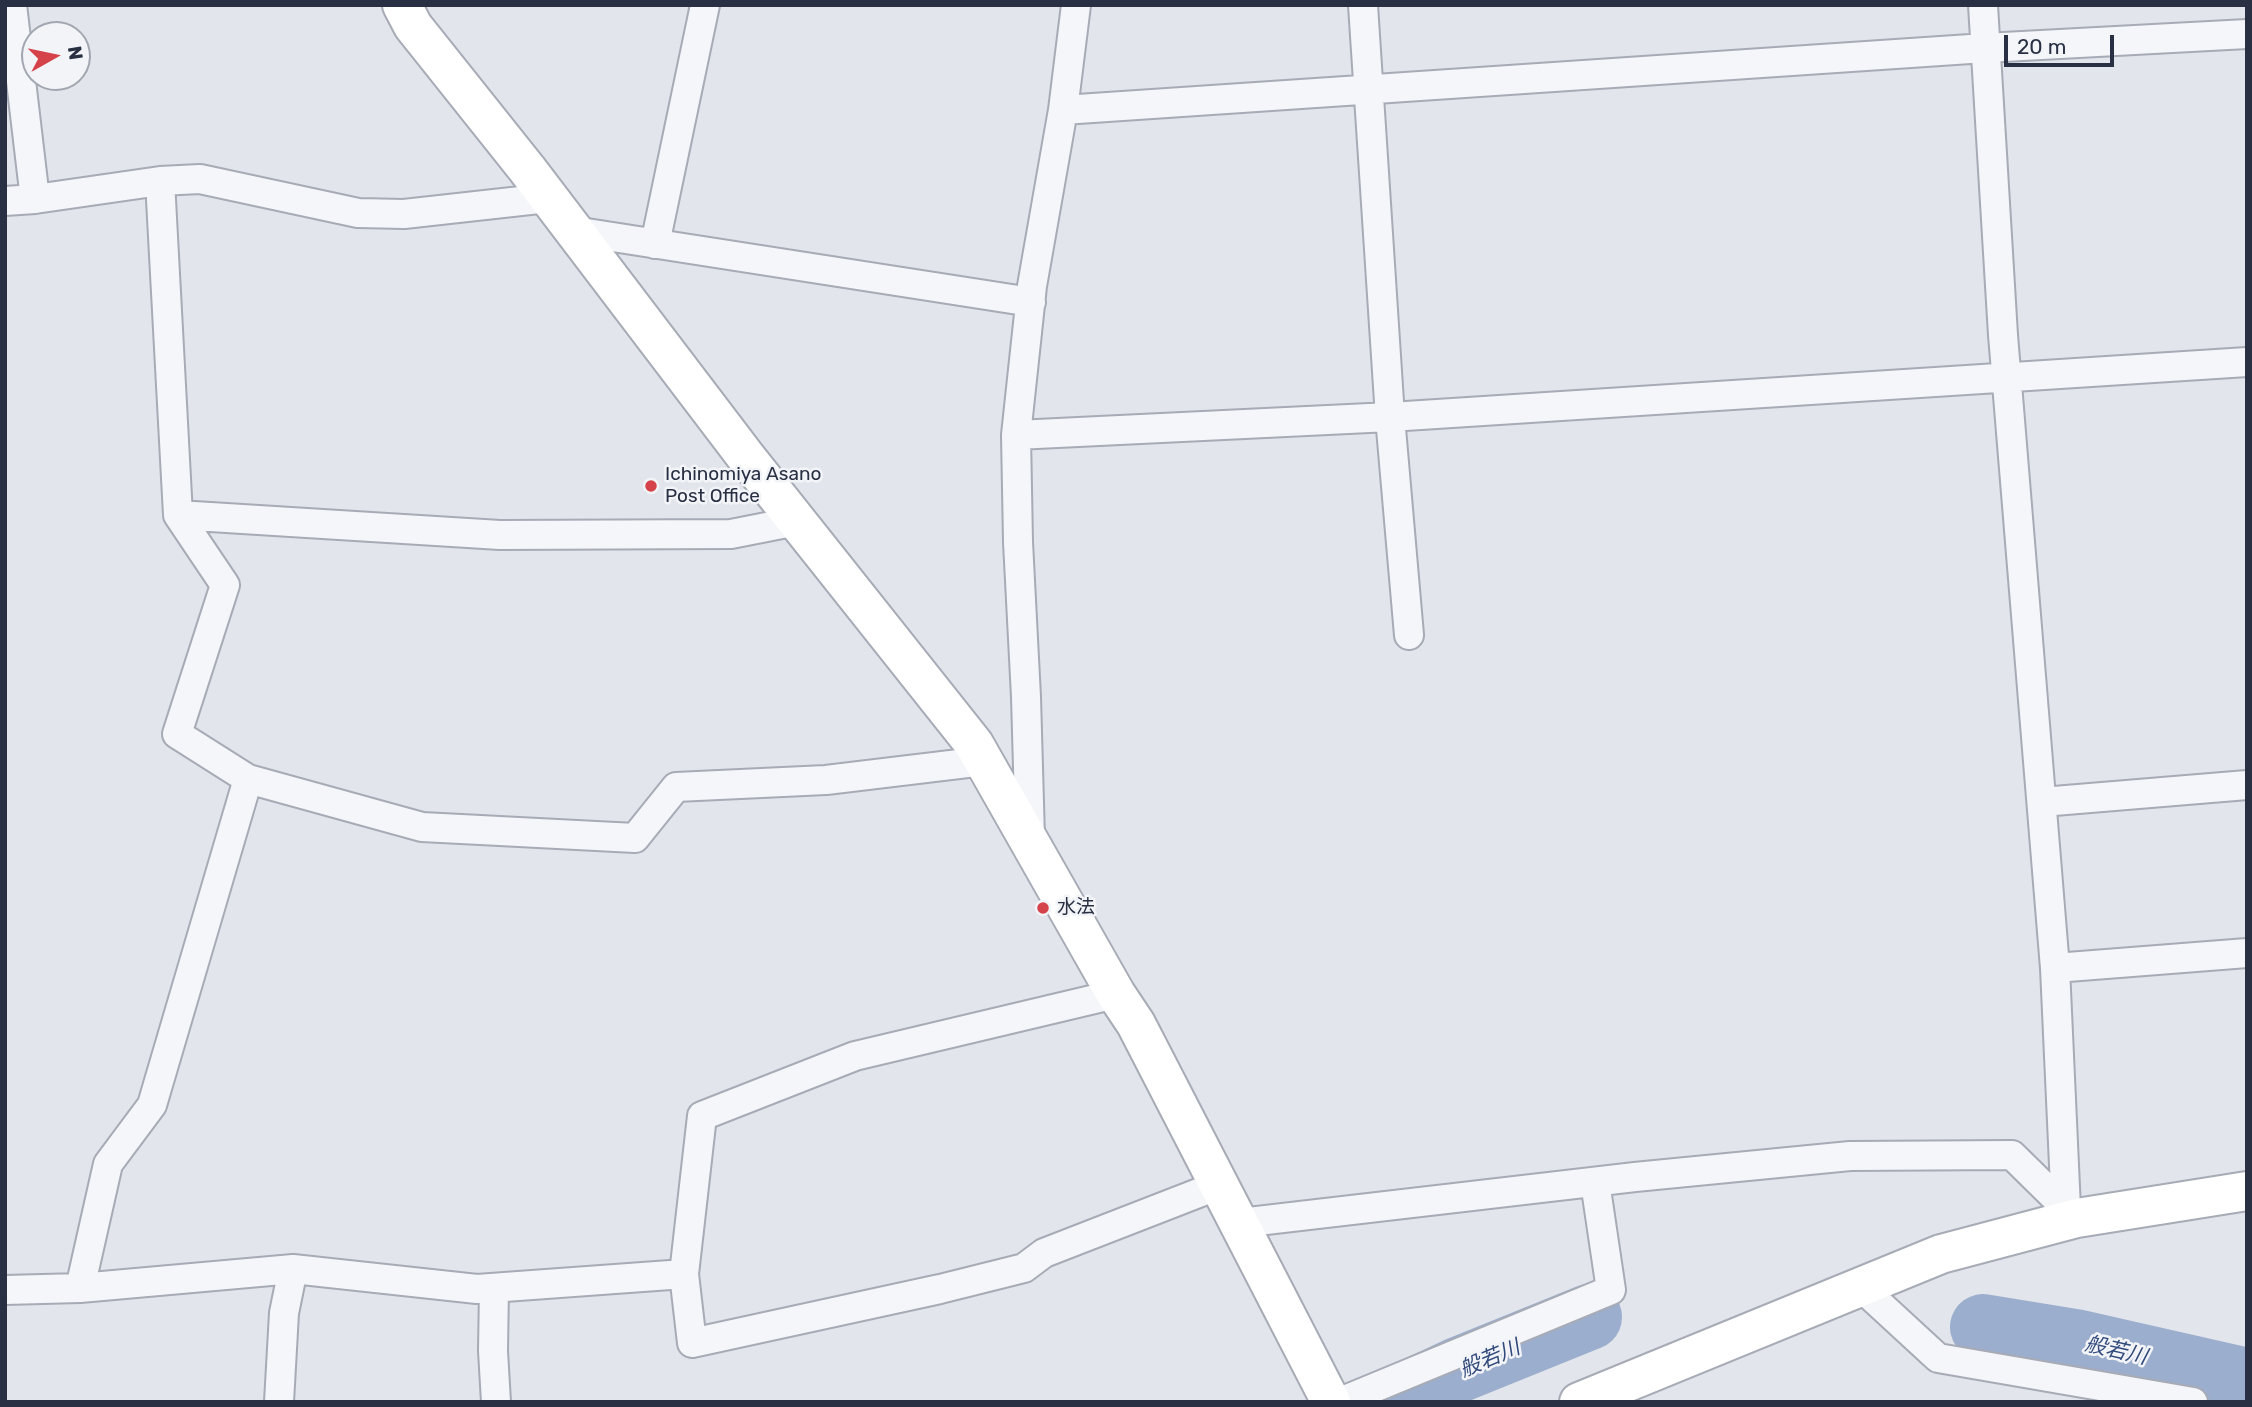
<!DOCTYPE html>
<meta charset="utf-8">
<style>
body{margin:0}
#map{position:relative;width:2252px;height:1407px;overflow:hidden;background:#e2e5eb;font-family:Rubik,sans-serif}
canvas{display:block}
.frame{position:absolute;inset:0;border:7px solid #293044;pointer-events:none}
.north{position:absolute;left:21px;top:21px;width:70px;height:70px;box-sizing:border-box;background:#f2f4f8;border:2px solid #a2a6b0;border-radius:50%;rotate:81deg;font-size:19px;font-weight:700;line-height:28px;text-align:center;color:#293044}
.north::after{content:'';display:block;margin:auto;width:24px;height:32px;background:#d64249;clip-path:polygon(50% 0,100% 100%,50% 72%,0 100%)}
.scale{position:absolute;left:2004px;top:35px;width:110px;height:32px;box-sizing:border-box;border:4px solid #293044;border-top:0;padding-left:9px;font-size:21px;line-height:24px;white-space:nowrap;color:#293044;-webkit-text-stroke:5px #f2f4f8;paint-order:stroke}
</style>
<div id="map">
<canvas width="2252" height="1407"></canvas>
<div class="frame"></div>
<div class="north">N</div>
<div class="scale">20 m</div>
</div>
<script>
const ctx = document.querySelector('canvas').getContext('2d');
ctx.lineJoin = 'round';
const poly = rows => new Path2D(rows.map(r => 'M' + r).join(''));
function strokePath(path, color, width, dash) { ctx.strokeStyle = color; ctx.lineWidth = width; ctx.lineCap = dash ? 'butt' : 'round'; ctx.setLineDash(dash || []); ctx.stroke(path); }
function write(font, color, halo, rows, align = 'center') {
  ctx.font = font + ' Rubik,"Noto Sans JP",sans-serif'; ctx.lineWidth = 5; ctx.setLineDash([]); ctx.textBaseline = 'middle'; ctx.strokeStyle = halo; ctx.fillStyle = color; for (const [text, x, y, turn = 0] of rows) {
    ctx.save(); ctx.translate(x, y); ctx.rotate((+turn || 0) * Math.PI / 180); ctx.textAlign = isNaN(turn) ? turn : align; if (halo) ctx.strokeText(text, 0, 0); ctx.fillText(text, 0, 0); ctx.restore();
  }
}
strokePath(poly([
 [1983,1327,2075,1342,2247,1381],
 [1390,1402,1458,1370,1589,1317]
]), '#9caecd', 66);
const street = poly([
 [12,5,35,199],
 [1363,5,1390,417,1409,635],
 [1983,5,2003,335,2055,968,2066,1209],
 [1063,110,1985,48,2247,34],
 [160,181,200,179,358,213,404,214,548,198],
 [5,201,35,199,160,181,178,515,225,585,177,734,248,779,422,827,635,838,676,787,826,780,984,761],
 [574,231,1031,302],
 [655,244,705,5],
 [1016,435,1390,417,2247,362],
 [178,515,500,535,731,534,797,521],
 [2042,802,2247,785],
 [1030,838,1026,697,1018,542,1016,435,1032,286,1063,110,1076,5],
 [2055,968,2247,953],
 [1240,1223,1635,1177,1850,1156,2012,1155,2072,1214],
 [684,1274,692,1343,940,1289,1024,1268,1044,1253,1219,1185],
 [80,1288,108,1164,152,1105,248,779],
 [494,1288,493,1351,496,1402],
 [1862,1288,1938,1358,2193,1402],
 [5,1290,80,1288,293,1269,477,1289,684,1274,702,1116,855,1056,1116,994],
 [279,1402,284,1313,293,1269],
 [1340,1402,1611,1290,1595,1182]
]);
const secondary = poly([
 [402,5,413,26,527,169,746,457,974,744,1116,994,1136,1024,1331,1402],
 [1579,1402,1941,1254,2077,1218,2247,1191]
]);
strokePath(street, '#a7abb6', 32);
strokePath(secondary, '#a7abb6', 42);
strokePath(street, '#f5f6f9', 28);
strokePath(secondary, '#fff', 38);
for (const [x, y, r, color] of [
 [651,486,7,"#d64249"],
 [1043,908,7,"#d64249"]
]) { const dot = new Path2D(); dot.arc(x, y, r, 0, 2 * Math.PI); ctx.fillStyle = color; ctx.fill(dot); strokePath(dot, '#f2f4f8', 2.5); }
write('19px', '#293044', '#f2f4f8', [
 ["Ichinomiya Asano",665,475],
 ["Post Office",665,497],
 ["水法",1057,908]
], 'left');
write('italic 21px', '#314a7b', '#f2f4f8', [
 ["般若川",2116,1351,13],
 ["般若川",1490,1359,-23]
]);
</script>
